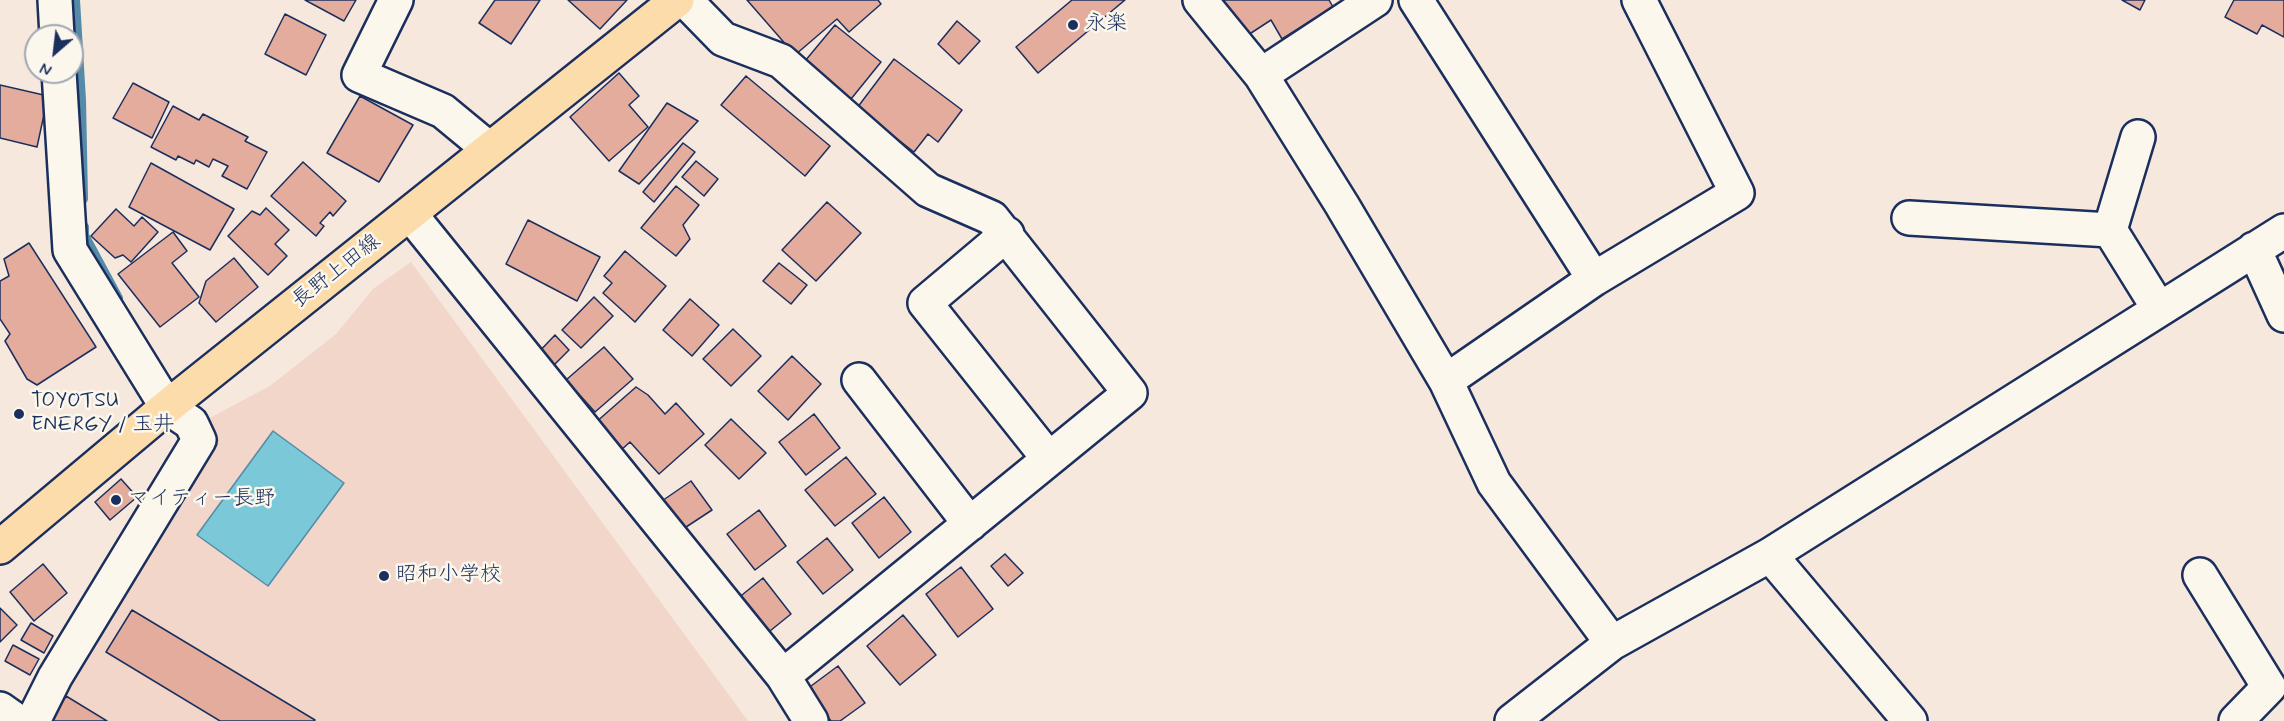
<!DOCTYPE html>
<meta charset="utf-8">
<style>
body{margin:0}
#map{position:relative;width:2284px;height:721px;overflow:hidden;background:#f6e8dc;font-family:Mynerve,sans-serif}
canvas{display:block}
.north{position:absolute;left:24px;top:24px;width:60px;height:60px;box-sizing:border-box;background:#fbf7ec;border:2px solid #a1a7b3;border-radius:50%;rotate:208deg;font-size:16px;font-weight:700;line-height:24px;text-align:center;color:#1b2f5e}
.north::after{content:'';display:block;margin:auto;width:21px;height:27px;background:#1b2f5e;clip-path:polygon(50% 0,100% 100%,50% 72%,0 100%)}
</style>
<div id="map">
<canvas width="2284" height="721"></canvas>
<div class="north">N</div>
</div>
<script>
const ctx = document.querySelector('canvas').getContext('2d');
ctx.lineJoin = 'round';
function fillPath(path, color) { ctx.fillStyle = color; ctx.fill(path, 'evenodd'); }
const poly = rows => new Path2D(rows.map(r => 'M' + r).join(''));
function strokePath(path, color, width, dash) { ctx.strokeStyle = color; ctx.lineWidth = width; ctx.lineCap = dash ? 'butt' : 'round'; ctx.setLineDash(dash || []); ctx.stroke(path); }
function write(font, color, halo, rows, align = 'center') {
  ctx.font = font + ' Mynerve,"Klee One",sans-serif'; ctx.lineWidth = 5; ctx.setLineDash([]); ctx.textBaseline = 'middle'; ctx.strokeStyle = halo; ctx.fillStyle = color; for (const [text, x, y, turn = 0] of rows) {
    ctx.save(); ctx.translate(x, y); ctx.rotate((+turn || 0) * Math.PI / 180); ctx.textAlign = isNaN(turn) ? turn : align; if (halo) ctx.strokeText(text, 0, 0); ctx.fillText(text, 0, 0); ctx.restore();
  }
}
fillPath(poly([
 [411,262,748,721,44,721,202,422,270,386,336,334,373,289]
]), '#f1d6c9');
const water = poly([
 [273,431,344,483,268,586,197,535,273,431]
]);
fillPath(water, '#7bc8d9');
strokePath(water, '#558ba8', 1.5);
strokePath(poly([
 [75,0,81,100,83,199],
 [84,227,84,235,118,298]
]), '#558ba8', 10);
const building = poly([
 [305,0,356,0,344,21,305,0],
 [495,0,540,0,511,44,479,23,495,0],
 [568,0,627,0,600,29,568,0],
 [747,0,878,0,881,4,849,32,837,19,795,55,747,0],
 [1072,0,1125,0,1038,73,1016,47,1072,0],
 [1221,0,1329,0,1333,7,1282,39,1271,20,1245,37,1221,0],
 [2122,0,2145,0,2140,10,2122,0],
 [2234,0,2284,0,2284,37,2262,25,2257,34,2225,17,2234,0],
 [285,14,326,35,306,75,265,54,285,14],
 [957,21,980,41,959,64,938,44,957,21],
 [835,25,881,62,851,99,805,61,835,25],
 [894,59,962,110,938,142,928,134,914,152,857,108,894,59],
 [619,73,639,96,629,105,648,127,609,161,570,117,619,73],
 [746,76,830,146,805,176,721,105,746,76],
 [133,83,169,102,152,138,113,118,133,83],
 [0,85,48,96,37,147,0,138,0,85],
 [360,96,413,125,379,182,327,153,360,96],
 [667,103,698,121,639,184,619,171,667,103],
 [173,106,199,120,203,114,248,137,245,141,267,152,247,189,222,176,228,166,213,159,209,167,196,160,194,164,178,156,176,160,151,147,173,106],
 [683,143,695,152,654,202,643,192,683,143],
 [696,161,718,179,704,196,682,177,696,161],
 [303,162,346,201,333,216,330,212,320,223,324,226,316,236,271,196,303,162],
 [151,163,234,209,210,250,129,207,151,163],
 [676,186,699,205,683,225,690,239,676,256,641,228,676,186],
 [827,202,861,233,816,281,782,250,827,202],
 [266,208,289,230,275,244,287,256,268,275,228,236,252,211,260,215,266,208],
 [116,209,134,226,142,217,158,232,131,262,123,255,115,258,91,236,116,209],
 [528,220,600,257,577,301,506,264,528,220],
 [173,232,187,251,172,263,199,297,160,327,118,274,173,232],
 [29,243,96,347,37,385,27,379,5,341,10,334,0,319,0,281,9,276,4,259,29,243],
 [625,251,666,286,635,322,603,293,612,283,604,276,625,251],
 [234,258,258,287,216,322,199,303,206,281,234,258],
 [779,263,807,285,791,304,763,281,779,263],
 [594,297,613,316,581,348,562,330,594,297],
 [690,299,719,325,692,356,663,330,690,299],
 [733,329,761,356,731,386,703,359,733,329],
 [555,335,569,350,549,370,535,356,555,335],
 [604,347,633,379,595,412,566,380,604,347],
 [792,356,821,384,788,420,758,391,792,356],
 [636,387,648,395,665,414,676,403,704,434,659,474,630,442,620,451,595,423,636,387],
 [814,414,840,448,806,475,779,442,814,414],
 [731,419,766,453,739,479,705,445,731,419],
 [846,457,876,494,835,526,805,490,846,457],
 [121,479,137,497,110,520,95,502,121,479],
 [691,481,712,510,680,531,659,503,691,481],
 [884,497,911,532,879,558,852,523,884,497],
 [759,510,786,546,755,570,727,534,759,510],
 [827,538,853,570,823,594,797,562,827,538],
 [1005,554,1023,573,1008,586,991,566,1005,554],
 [43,564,67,593,34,621,10,592,43,564],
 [961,567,993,609,958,637,926,594,961,567],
 [763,578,791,614,765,635,737,599,763,578],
 [0,608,17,625,0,642,0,608],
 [132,610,315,720,314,721,220,721,106,652,132,610],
 [903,615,936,655,900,685,867,646,903,615],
 [31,623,53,636,44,653,21,640,31,623],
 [13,645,39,659,30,675,5,661,13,645],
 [838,666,865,703,840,721,831,721,807,689,838,666],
 [66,696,107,721,50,721,66,696]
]);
fillPath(building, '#e4ac9d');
strokePath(building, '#1b2f5e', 1.5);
const minor = poly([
 [55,0,57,36],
 [396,0,359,75,443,111,489,149],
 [685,0,723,39,781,61,928,190,992,218,1130,393,783,676],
 [1200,0,1261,75,1342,205,1446,381,1494,483,1612,643],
 [1416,0,1594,279],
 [1261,75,1375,0],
 [410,214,783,676,811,721],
 [1909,218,2110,230,2159,309],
 [2110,230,2138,137],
 [1007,234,925,303,1049,459],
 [2254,249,2284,315],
 [859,380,970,524],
 [1446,381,1594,279,1737,193,1639,0],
 [1770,555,1910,721],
 [2200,575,2269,687,2236,721],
 [0,709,17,721],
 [33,721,55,677,199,440,191,423,167,407,70,250,59,72],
 [1512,721,1612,643,1770,555,2284,231]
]);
const primary = poly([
 [0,547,167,407,677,0]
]);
strokePath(minor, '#1b2f5e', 38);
strokePath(primary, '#1b2f5e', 38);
strokePath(minor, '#fbf7ec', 33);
strokePath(primary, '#fddcac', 33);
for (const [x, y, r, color] of [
 [1073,25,6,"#1b2f5e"],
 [19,414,6,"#1b2f5e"],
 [116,500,6,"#1b2f5e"],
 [384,576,6,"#1b2f5e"]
]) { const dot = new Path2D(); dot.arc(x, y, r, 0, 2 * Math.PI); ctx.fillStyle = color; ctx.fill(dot); strokePath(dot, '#fbf7ec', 2); }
write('21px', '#1b2f5e', '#fbf7ec', [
 ["永楽",1085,25],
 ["TOYOTSU",31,402],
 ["ENERGY / 玉井",31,426],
 ["マイティー長野",128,500],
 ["昭和小学校",396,576]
], 'left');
write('21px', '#1b2f5e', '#fbf7ec', [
 ["長野上田線",337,272,-38]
]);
</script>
